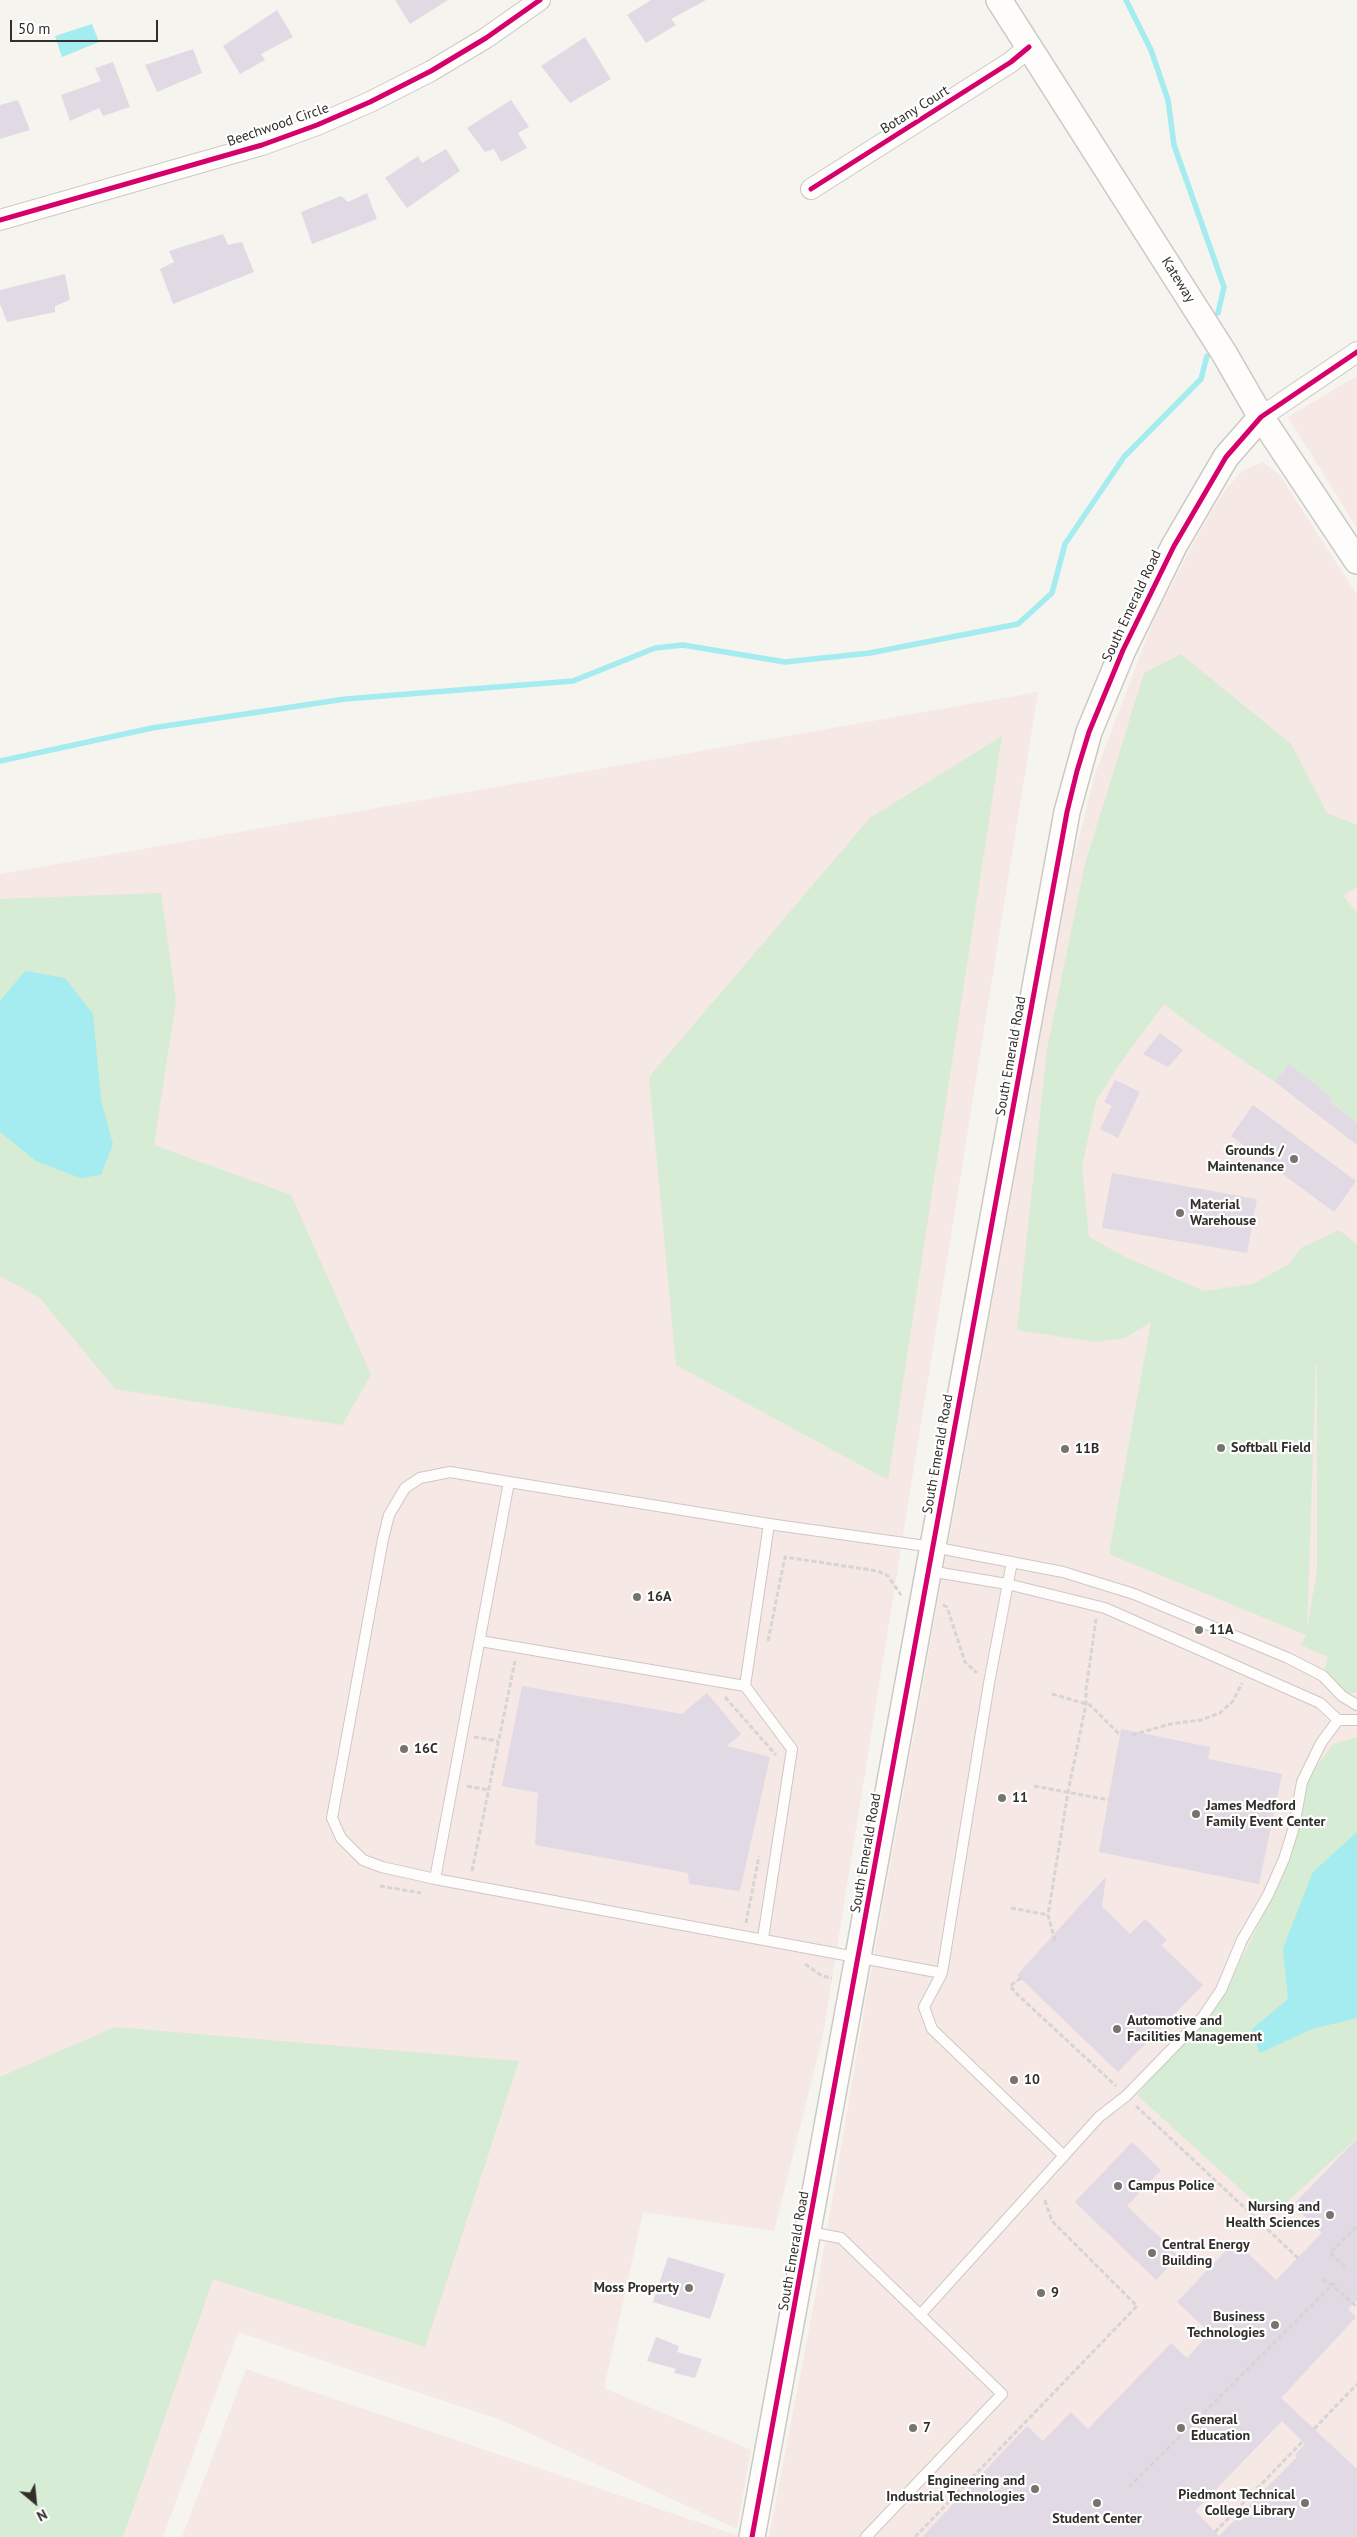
<!DOCTYPE html>
<style>
body{margin:0}
#map{position:relative;width:1357px;height:2537px;overflow:hidden;background:#f6f4ee;font-family:"PT Sans",sans-serif}
canvas{display:block}
.north{position:absolute;left:10px;top:2477px;width:50px;height:50px;-webkit-text-stroke:4px #fff;paint-order:stroke;rotate:152deg;font-size:14px;font-weight:700;line-height:20px;text-align:center;color:#302f2a}
.north::after{content:'';display:block;margin:auto;width:18px;height:22px;background:#302f2a;clip-path:polygon(50% 0,100% 100%,50% 72%,0 100%)}
.scale{position:absolute;left:10px;top:20px;width:148px;height:22px;box-sizing:border-box;border:2px solid #302f2a;border-top:0;padding-left:6px;font-size:15px;line-height:18px;white-space:nowrap;color:#302f2a;-webkit-text-stroke:4px #fff;paint-order:stroke}
</style>
<div id="map">
<canvas width="1357" height="2537"></canvas>
<div class="north">N</div>
<div class="scale">50 m</div>
</div>
<script>
const ctx = document.querySelector('canvas').getContext('2d');
ctx.lineJoin = 'round';
function fillPath(path, color) { ctx.fillStyle = color; ctx.fill(path, 'evenodd'); }
const poly = rows => new Path2D(rows.map(r => 'M' + r).join(''));
function strokePath(path, color, width, dash) { ctx.strokeStyle = color; ctx.lineWidth = width; ctx.lineCap = dash ? 'butt' : 'round'; ctx.setLineDash(dash || []); ctx.stroke(path); }
function write(font, color, halo, rows, align = 'center') {
  ctx.font = font + ' "PT Sans",sans-serif'; ctx.lineWidth = 4.5; ctx.setLineDash([]); ctx.textBaseline = 'middle'; ctx.strokeStyle = halo; ctx.fillStyle = color; for (const [text, x, y, turn = 0] of rows) {
    ctx.save(); ctx.translate(x, y); ctx.rotate((+turn || 0) * Math.PI / 180); ctx.textAlign = isNaN(turn) ? turn : align; if (halo) ctx.strokeText(text, 0, 0); ctx.fillText(text, 0, 0); ctx.restore();
  }
}
fillPath(poly([
 [1357,376,1357,528,1288,417],
 [1263,462,1279,474,1357,595,1357,2537,769,2537,819,2277,868,1988,1069,878,1094,777,1154,619,1193,544,1222,494,1242,471],
 [1038,692,823,2035,774,2231,643,2212,604,2388,751,2450,737,2529,501,2420,238,2332,163,2537,0,2537,0,874],
 [246,2369,739,2536,739,2537,182,2537]
]), '#f5e8e5');
fillPath(poly([
 [1181,654,1291,744,1327,813,1357,825,1357,887,1343,896,1357,913,1357,1132,1356,1122,1329,1101,1331,1097,1289,1065,1275,1082,1191,1025,1164,1004,1118,1066,1096,1101,1082,1167,1089,1237,1127,1258,1204,1291,1253,1284,1289,1264,1301,1248,1339,1230,1357,1245,1357,1692,1342,1696,1323,1676,1328,1657,1301,1645,1306,1635,1109,1554,1151,1322,1125,1338,1096,1342,1017,1330,1047,1049,1085,864,1144,673],
 [1317,1363,1317,1570,1307,1629,1316,1364],
 [1002,736,888,1480,676,1365,649,1077,870,818],
 [161,893,176,1001,154,1145,291,1195,371,1375,342,1425,115,1389,40,1298,0,1276,0,899],
 [1357,1737,1357,2138,1281,2207,1268,2214,1137,2095,1224,1994,1284,1874,1306,1781,1333,1744],
 [115,2027,519,2061,425,2347,213,2279,123,2537,0,2537,0,2077]
]), '#d7ecd5');
fillPath(poly([
 [92,24,99,42,62,57,55,36],
 [25,971,65,978,93,1014,101,1100,113,1144,101,1175,80,1178,36,1161,0,1132,0,1001],
 [1357,1832,1357,2018,1312,2029,1260,2053,1251,2030,1288,1999,1283,1948,1313,1872]
]), '#a4ecef');
strokePath(poly([
 [1126,0,1151,50,1168,100,1174,145,1224,287,1218,313],
 [0,761,152,728,345,699,573,681,655,648,683,645,785,662,870,653,1018,624,1052,593,1065,544,1124,457,1201,379,1207,356]
]), '#a4ecef', 5.5);
fillPath(poly([
 [395,0,448,0,410,24],
 [651,0,706,0,671,19,676,25,646,43,627,15],
 [277,10,293,37,261,54,265,60,240,74,223,46],
 [585,37,611,79,570,103,541,66],
 [193,49,202,73,157,92,145,65],
 [113,62,130,107,103,116,99,108,70,121,61,95,101,81,95,68],
 [18,100,30,130,0,139,0,105],
 [511,100,529,127,518,133,527,148,501,162,494,149,485,152,467,128],
 [446,149,460,171,407,208,385,178,418,156,422,163],
 [367,193,377,219,312,244,301,212,341,196,348,202],
 [223,234,228,245,242,242,254,272,173,304,160,269,174,262,169,251],
 [65,274,70,300,55,306,55,312,7,322,0,304,0,290],
 [1160,1033,1183,1050,1168,1067,1143,1054],
 [1289,1064,1331,1097,1329,1101,1357,1123,1357,1145,1275,1082],
 [1115,1080,1140,1092,1118,1138,1100,1129,1112,1106,1104,1102],
 [1253,1105,1356,1181,1334,1212,1231,1136],
 [1112,1173,1257,1199,1247,1253,1102,1228],
 [522,1686,682,1714,707,1693,741,1734,727,1746,770,1757,740,1891,689,1884,688,1873,535,1845,538,1793,502,1786],
 [1121,1729,1210,1747,1208,1759,1282,1774,1259,1884,1099,1852],
 [1106,1877,1102,1906,1130,1934,1145,1919,1167,1940,1161,1945,1203,1985,1118,2072,1017,1975],
 [1357,2139,1357,2300,1348,2309,1356,2317,1281,2398,1357,2469,1357,2537,922,2537,1027,2426,1043,2441,1071,2412,1088,2429,1171,2343,1187,2358,1210,2333,1177,2302,1235,2241,1276,2280,1322,2233,1293,2205],
 [1282,2421,1305,2444,1295,2455,1297,2457,1219,2536,1195,2511],
 [1132,2142,1161,2170,1127,2206,1179,2256,1156,2280,1075,2202],
 [668,2257,725,2274,710,2319,653,2302],
 [656,2337,679,2346,677,2352,702,2359,695,2378,674,2373,676,2369,647,2361]
]), '#e1dae5');
const service = poly([
 [1012,1562,989,1683,942,1973,924,2007,932,2029,1064,2156],
 [929,1571,1007,1584,1105,1608,1320,1703,1338,1720,1357,1720],
 [480,1641,745,1686],
 [435,1879,382,1867,363,1860,341,1838,332,1818,383,1539,389,1515,405,1488,420,1478,450,1472,509,1482],
 [763,1938,792,1749,745,1686,769,1524],
 [942,1973,435,1879,509,1482,769,1524,933,1547,1063,1572,1134,1594,1288,1658,1323,1676,1342,1696,1357,1705],
 [809,2232,841,2238,1002,2394,866,2537],
 [920,2315,1099,2117,1126,2096,1202,2018,1221,1990,1242,1940,1268,1895,1284,1859,1294,1827,1302,1782,1321,1743,1338,1720]
]);
const minor = poly([
 [811,189,1011,62,1029,47],
 [0,220,262,145,317,125,370,102,431,71,486,38,540,0],
 [1261,417,1357,352]
]);
const tertiary = poly([
 [999,0,1224,353,1261,417,1357,561],
 [752,2537,1067,812,1089,732,1123,650,1174,546,1226,457,1261,417]
]);
strokePath(service, '#cbc9c4', 12);
strokePath(minor, '#cbc9c4', 22);
strokePath(tertiary, '#cbc9c4', 28);
strokePath(poly([
 [943,1605,947,1607,965,1662,977,1673],
 [768,1641,785,1557,878,1571,888,1576,901,1595],
 [1052,1694,1090,1705,1120,1735],
 [725,1697,776,1755],
 [1132,1735,1170,1724,1201,1720,1220,1713,1233,1701,1242,1683],
 [474,1737,498,1741],
 [467,1786,488,1790],
 [1034,1786,1109,1800],
 [472,1871,515,1661],
 [380,1886,421,1893],
 [1011,1908,1048,1915],
 [746,1923,759,1856],
 [1055,1941,1048,1915,1068,1792,1086,1704,1086,1690,1096,1619],
 [805,1964,822,1976,832,1978],
 [1021,1978,1010,1986,1017,1994,1116,2086],
 [1136,2106,1298,2258],
 [1345,2267,1330,2253,1357,2226],
 [1335,2283,1332,2285,1357,2307],
 [1314,2429,1357,2384],
 [1129,2487,1332,2285,1320,2278],
 [1215,2532,1303,2441],
 [915,2537,1137,2306,1052,2221,1044,2198]
]), '#d6d5d3', 3, [5, 2.5]);
strokePath(service, '#fefdfc', 10);
strokePath(minor, '#fefdfc', 20);
strokePath(tertiary, '#fefdfc', 25);
strokePath(poly([
 [811,189,1011,62,1029,47],
 [0,220,262,145,317,125,370,102,431,71,486,38,540,0],
 [752,2537,1067,812,1077,771,1089,732,1123,650,1174,546,1226,457,1261,417,1357,352]
]), '#d6006c', 5);
for (const [x, y, r, color] of [
 [1294,1159,5,"#75746f"],
 [1180,1213,5,"#75746f"],
 [1221,1448,5,"#75746f"],
 [1065,1449,5,"#75746f"],
 [637,1597,5,"#75746f"],
 [1199,1630,5,"#75746f"],
 [404,1749,5,"#75746f"],
 [1002,1798,5,"#75746f"],
 [1196,1814,5,"#75746f"],
 [1117,2029,5,"#75746f"],
 [1014,2080,5,"#75746f"],
 [1118,2186,5,"#75746f"],
 [1330,2215,5,"#75746f"],
 [1152,2253,5,"#75746f"],
 [689,2288,5,"#75746f"],
 [1041,2293,5,"#75746f"],
 [1275,2325,5,"#75746f"],
 [913,2428,5,"#75746f"],
 [1181,2428,5,"#75746f"],
 [1035,2489,5,"#75746f"],
 [1097,2503,5,"#75746f"],
 [1305,2503,5,"#75746f"]
]) { const dot = new Path2D(); dot.arc(x, y, r, 0, 2 * Math.PI); ctx.fillStyle = color; ctx.fill(dot); strokePath(dot, '#fff', 2); }
write('14px', '#302f2a', '#fff', [
 ["Botany Court",915,110,-32],
 ["Beechwood Circle",278,125,-19],
 ["Kateway",1178,280,58],
 ["South Emerald Road",1132,606,-65],
 ["South Emerald Road",1011,1056,-80],
 ["South Emerald Road",938,1454,-80],
 ["South Emerald Road",866,1853,-80],
 ["South Emerald Road",794,2251,-80]
]);
write('bold 14px', '#302f2a', '#fff', [
 ["Grounds /",1284,1151,"right"],
 ["Maintenance",1284,1167,"right"],
 ["Material",1190,1205],
 ["Warehouse",1190,1221],
 ["Softball Field",1231,1448],
 ["11B",1075,1449],
 ["16A",647,1597],
 ["11A",1209,1630],
 ["16C",414,1749],
 ["11",1012,1798],
 ["James Medford",1206,1806],
 ["Family Event Center",1206,1822],
 ["Automotive and",1127,2021],
 ["Facilities Management",1127,2037],
 ["10",1024,2080],
 ["Campus Police",1128,2186],
 ["Nursing and",1320,2207,"right"],
 ["Health Sciences",1320,2223,"right"],
 ["Central Energy",1162,2245],
 ["Building",1162,2261],
 ["Moss Property",679,2288,"right"],
 ["9",1051,2293],
 ["Business",1265,2317,"right"],
 ["Technologies",1265,2333,"right"],
 ["General",1191,2420],
 ["Education",1191,2436],
 ["7",923,2428],
 ["Engineering and",1025,2481,"right"],
 ["Industrial Technologies",1025,2497,"right"],
 ["Piedmont Technical",1295,2495,"right"],
 ["College Library",1295,2511,"right"],
 ["Student Center",1097,2519,"center"]
], 'left');
</script>
